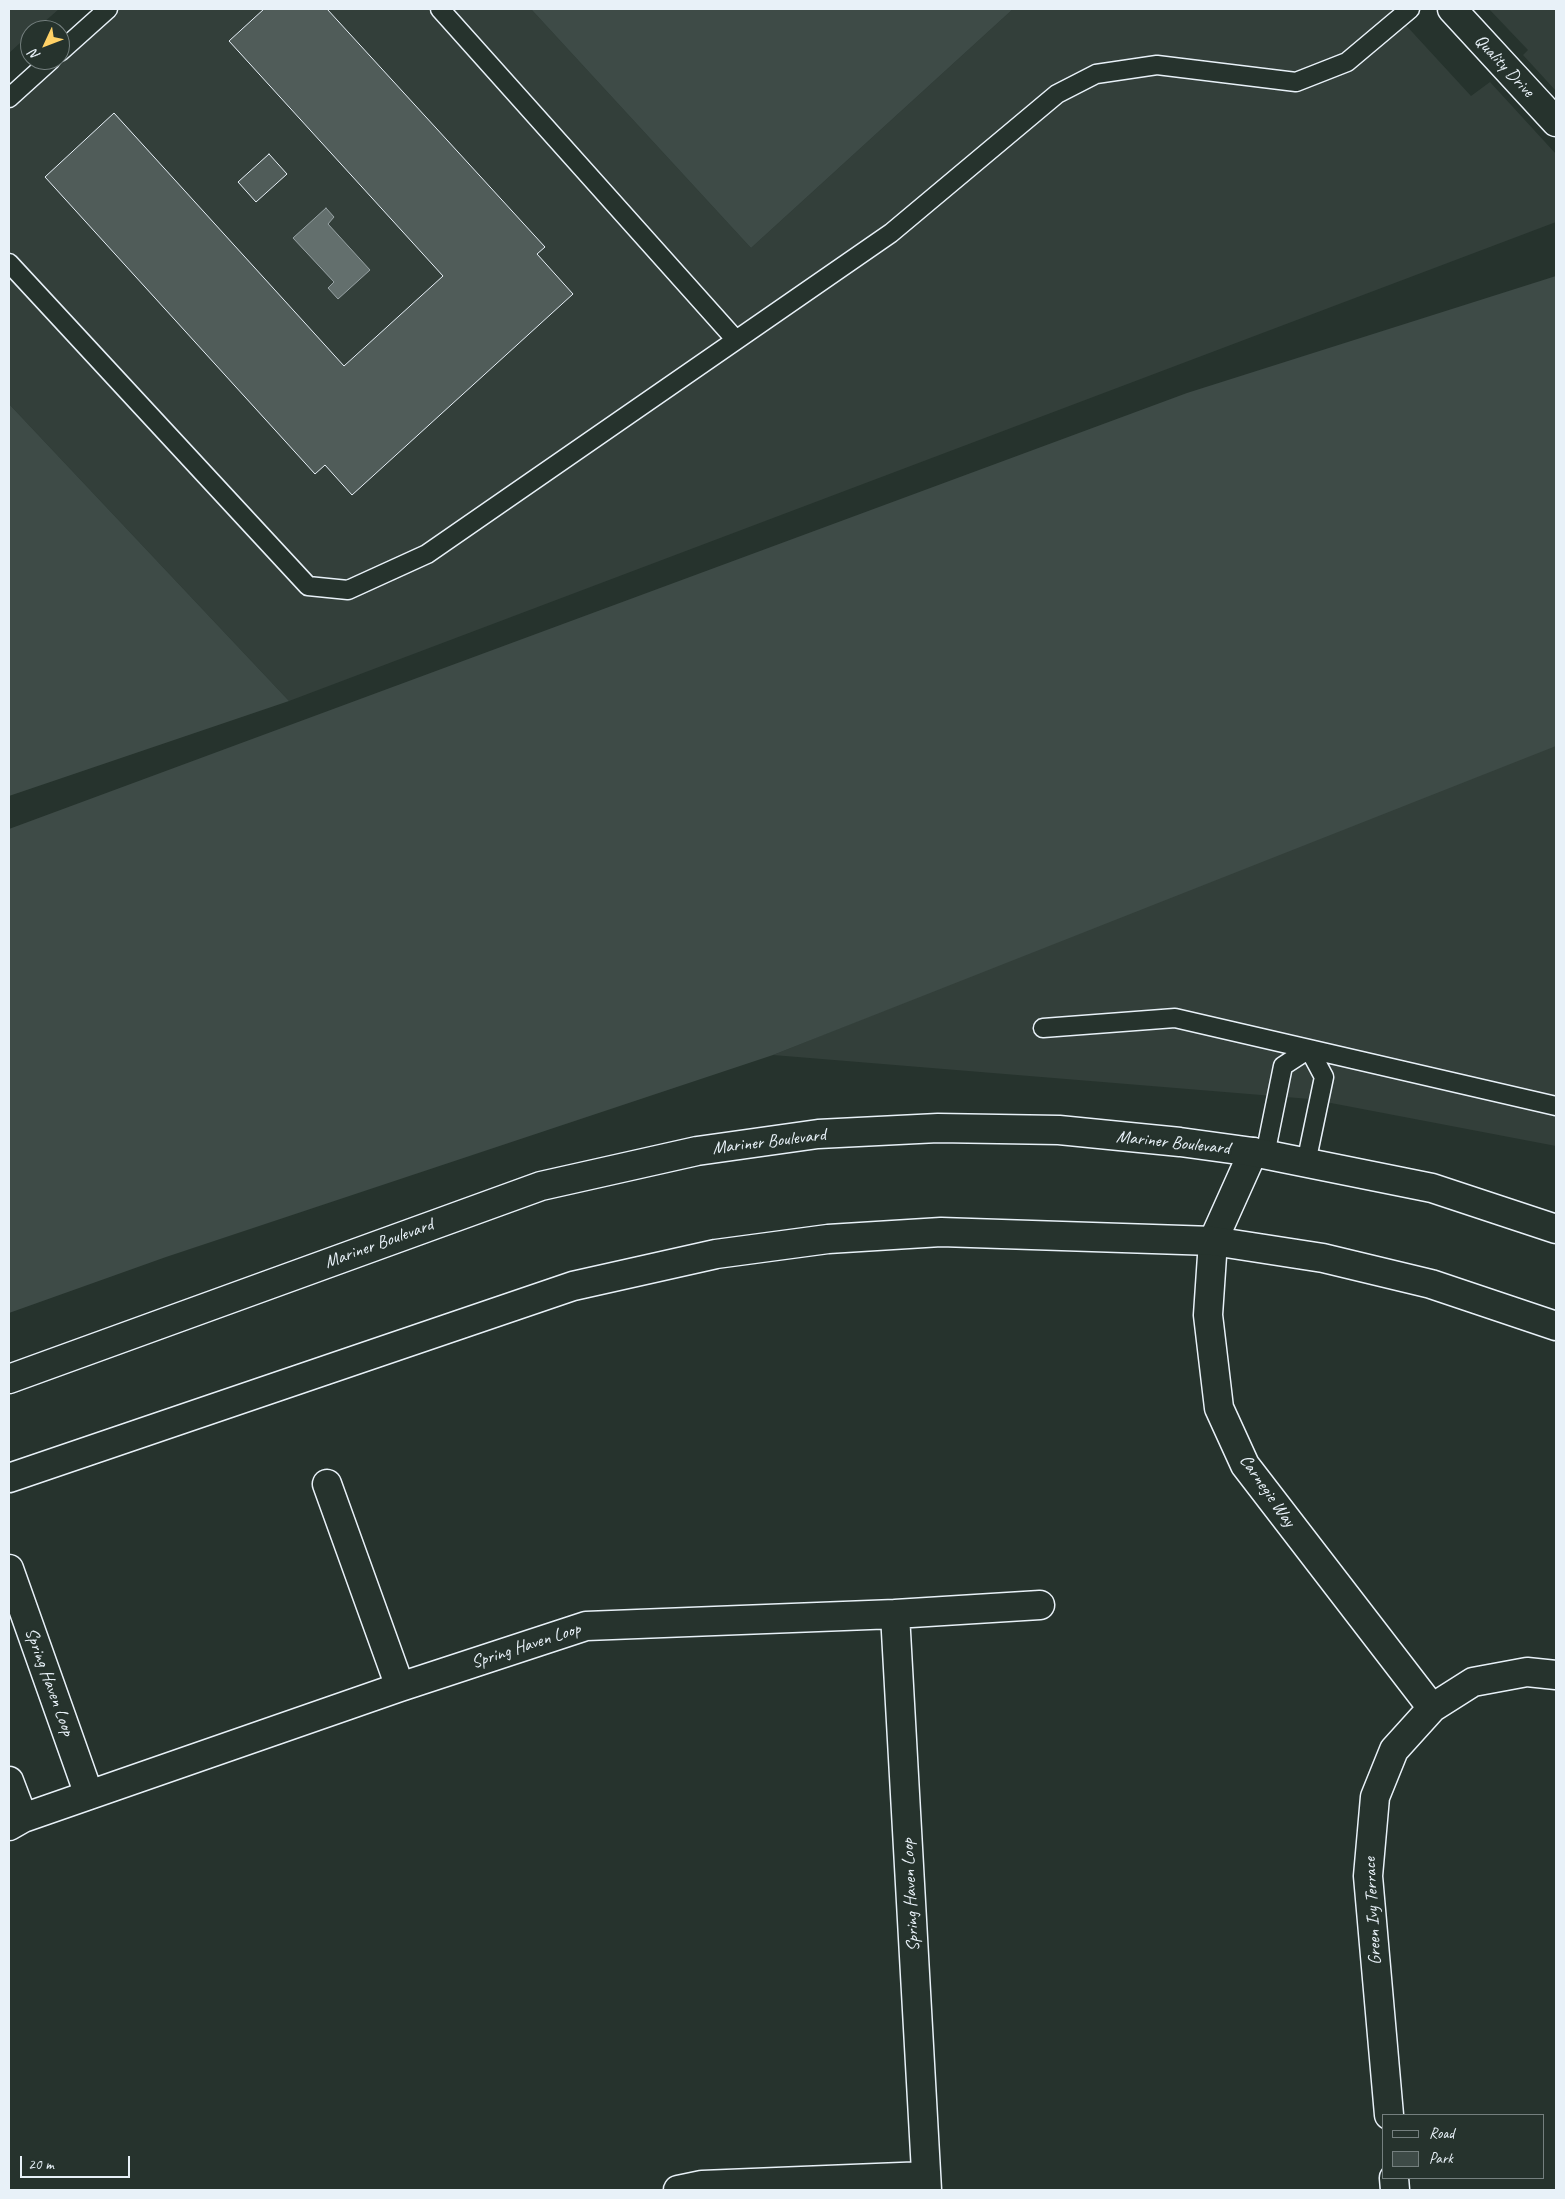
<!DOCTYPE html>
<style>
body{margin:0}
#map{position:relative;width:1565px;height:2199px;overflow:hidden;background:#26332d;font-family:Caveat,sans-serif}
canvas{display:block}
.frame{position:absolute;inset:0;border:10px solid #e8f1f8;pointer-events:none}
.legend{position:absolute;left:1382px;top:2114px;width:162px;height:65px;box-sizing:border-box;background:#26332d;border:1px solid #747f7e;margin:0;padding:6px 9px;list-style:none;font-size:15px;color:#e8f1f8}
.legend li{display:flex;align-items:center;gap:10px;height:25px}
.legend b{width:25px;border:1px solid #747f7e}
.north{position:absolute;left:20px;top:20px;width:50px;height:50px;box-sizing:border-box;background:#26332d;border:1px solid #747f7e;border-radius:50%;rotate:227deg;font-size:14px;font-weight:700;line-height:20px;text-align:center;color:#e8f1f8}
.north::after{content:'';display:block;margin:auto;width:18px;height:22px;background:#ffd166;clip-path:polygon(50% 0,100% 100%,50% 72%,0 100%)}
.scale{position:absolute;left:20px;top:2156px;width:110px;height:22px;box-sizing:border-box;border:2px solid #e8f1f8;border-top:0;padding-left:6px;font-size:15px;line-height:18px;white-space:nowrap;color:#e8f1f8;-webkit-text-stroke:4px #26332d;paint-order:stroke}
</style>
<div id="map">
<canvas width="1565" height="2199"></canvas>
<div class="frame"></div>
<ul class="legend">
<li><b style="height:6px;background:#26332d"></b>Road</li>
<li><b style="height:14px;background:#3e4b47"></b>Park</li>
</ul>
<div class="north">N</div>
<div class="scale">20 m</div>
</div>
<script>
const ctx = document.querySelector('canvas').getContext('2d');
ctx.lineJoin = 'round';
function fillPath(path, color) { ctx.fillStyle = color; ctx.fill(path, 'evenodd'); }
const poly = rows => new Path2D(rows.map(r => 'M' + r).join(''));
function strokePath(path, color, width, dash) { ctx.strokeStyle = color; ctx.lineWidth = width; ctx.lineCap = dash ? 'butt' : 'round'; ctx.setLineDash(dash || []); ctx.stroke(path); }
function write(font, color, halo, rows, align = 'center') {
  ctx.font = font + ' Caveat,sans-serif'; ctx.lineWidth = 4.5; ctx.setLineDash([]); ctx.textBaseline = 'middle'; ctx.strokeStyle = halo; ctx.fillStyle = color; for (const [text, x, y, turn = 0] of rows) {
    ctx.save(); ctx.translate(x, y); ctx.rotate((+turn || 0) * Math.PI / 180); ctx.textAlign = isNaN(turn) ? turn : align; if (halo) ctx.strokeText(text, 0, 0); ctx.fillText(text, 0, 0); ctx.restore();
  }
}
fillPath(poly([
 [9,9,59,9,35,30,30,30,30,34,9,53],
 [98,9,531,9,751,248,1013,9,1391,9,1471,96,1490,82,1556,154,1556,222,289,701,9,404,9,89,60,60],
 [1489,9,1556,9,1556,91,1523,55,1528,50],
 [1556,741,1556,1146,1310,1099,773,1055]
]), '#333f3a');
fillPath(poly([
 [531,9,1013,9,751,248],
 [1556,276,1556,746,773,1055,166,1257,9,1313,9,829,1187,393],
 [9,404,289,701,9,796]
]), '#3e4b47');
const water = poly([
 [326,208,334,217,328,224,370,270,338,299,328,288,334,282,293,238,326,208]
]);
fillPath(water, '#636f6d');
strokePath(water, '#98a3a5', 1);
const building = poly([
 [264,9,327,9,545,247,537,254,573,294,352,495,325,465,315,474,45,177,114,113,344,366,443,276,229,41,264,9],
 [269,154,287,174,256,202,238,182,269,154]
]);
fillPath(building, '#505c59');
strokePath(building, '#e8f1f8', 1);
const service = poly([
 [440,9,736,340],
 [60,52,108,9],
 [9,98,51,60],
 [9,263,308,586,348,590,427,554,891,233,1057,94,1096,74,1157,65,1296,82,1347,62,1410,9],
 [1043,1028,1175,1018,1556,1106],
 [1265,1155,1283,1066,1309,1049,1324,1077,1306,1163]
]);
const minor = poly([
 [1253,1152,1213,1241,1208,1315,1219,1408,1245,1465,1432,1708],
 [327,1484,400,1687],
 [9,1569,89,1795],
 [895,1614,1040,1605],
 [9,1781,23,1818],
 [9,1826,23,1818,400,1687,586,1626,895,1614,927,2190],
 [1389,2115,1368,1876,1375,1797,1394,1750,1432,1708,1473,1682,1527,1672,1556,1675],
 [1394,2178,1395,2190],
 [678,2190,702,2185,926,2176]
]);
const tertiary = poly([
 [1452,9,1556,122]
]);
const secondary = poly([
 [9,1379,541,1186,697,1151,818,1134,938,1128,1059,1130,1180,1142,1253,1152,1432,1188,1556,1229],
 [9,1478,573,1286,716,1254,828,1239,941,1232,1213,1241,1323,1258,1431,1284,1556,1326]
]);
strokePath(service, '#e8f1f8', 21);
strokePath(minor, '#e8f1f8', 31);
strokePath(tertiary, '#e8f1f8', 31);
strokePath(secondary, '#e8f1f8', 31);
strokePath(service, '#26332d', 18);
strokePath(minor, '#26332d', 28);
strokePath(tertiary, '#26332d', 28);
strokePath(secondary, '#26332d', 28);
write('18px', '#e8f1f8', '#26332d', [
 ["Quality Drive",1504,66,47],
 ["Mariner Boulevard",769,1142,-7],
 ["Mariner Boulevard",1173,1143,6],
 ["Mariner Boulevard",379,1244,-20],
 ["Carnegie Way",1267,1491,55],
 ["Spring Haven Loop",526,1646,-18],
 ["Spring Haven Loop",49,1682,70],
 ["Spring Haven Loop",911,1895,-93],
 ["Green Ivy Terrace",1373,1911,-93]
]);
</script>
